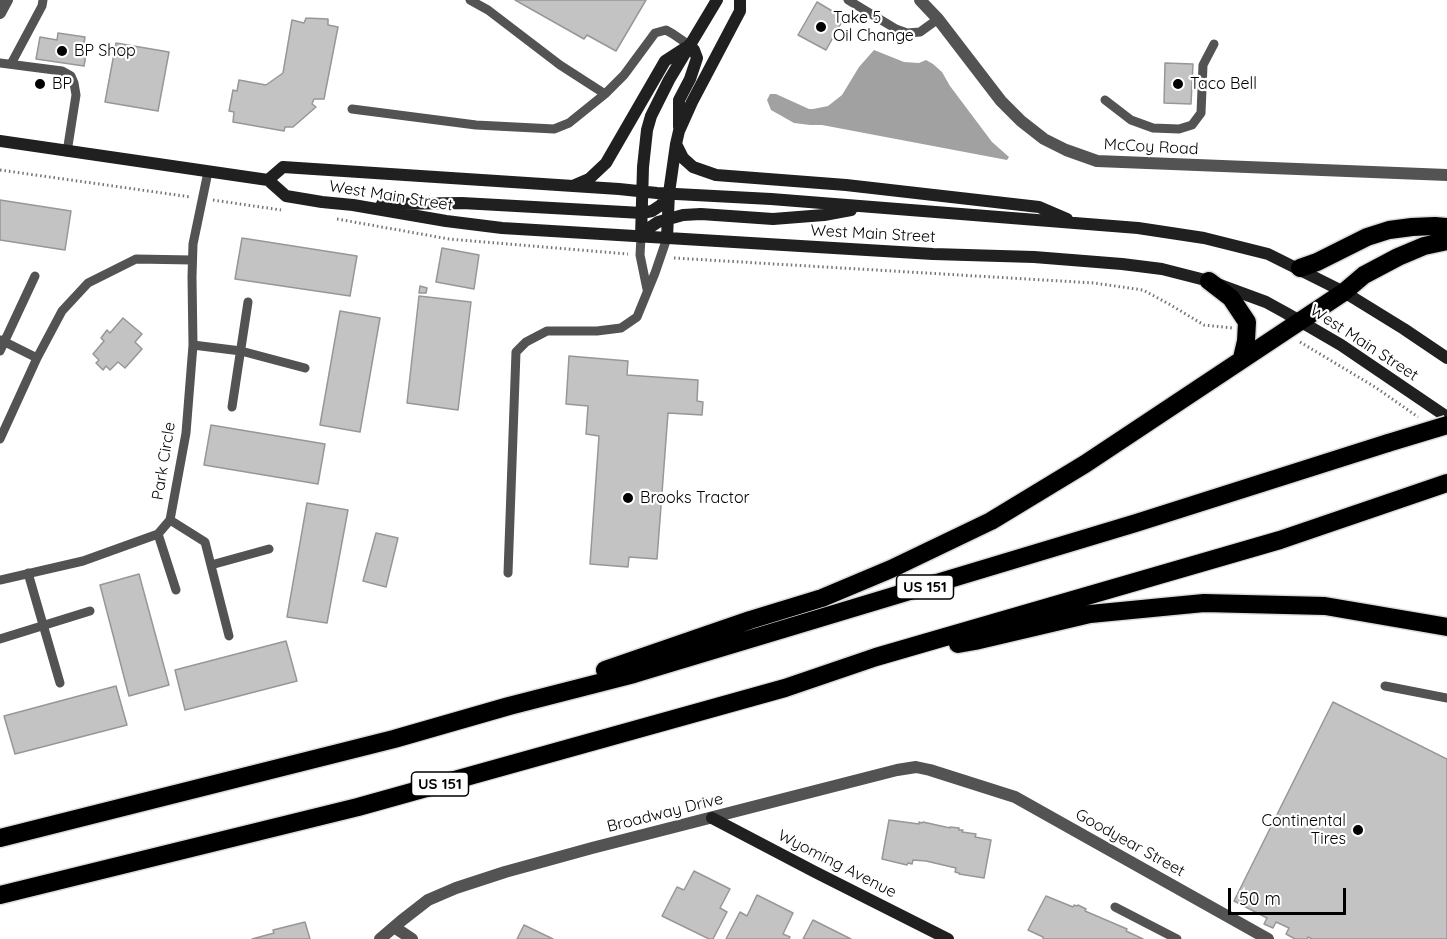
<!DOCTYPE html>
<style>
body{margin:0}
#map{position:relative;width:1447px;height:939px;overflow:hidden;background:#fff;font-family:Quicksand,sans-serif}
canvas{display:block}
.scale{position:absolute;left:1228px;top:888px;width:118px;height:27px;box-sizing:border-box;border:3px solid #000;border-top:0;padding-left:8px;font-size:18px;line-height:21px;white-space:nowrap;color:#000;-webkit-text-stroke:4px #fff;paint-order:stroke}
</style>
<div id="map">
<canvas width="1447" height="939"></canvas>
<div class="scale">50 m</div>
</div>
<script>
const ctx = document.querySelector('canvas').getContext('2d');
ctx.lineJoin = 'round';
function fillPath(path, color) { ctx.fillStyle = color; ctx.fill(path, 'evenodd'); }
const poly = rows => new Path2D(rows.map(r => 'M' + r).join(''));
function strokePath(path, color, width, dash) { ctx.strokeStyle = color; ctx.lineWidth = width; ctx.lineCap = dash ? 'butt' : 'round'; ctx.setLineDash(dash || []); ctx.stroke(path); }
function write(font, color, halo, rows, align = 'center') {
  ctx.font = font + ' Quicksand,sans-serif'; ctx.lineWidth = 4.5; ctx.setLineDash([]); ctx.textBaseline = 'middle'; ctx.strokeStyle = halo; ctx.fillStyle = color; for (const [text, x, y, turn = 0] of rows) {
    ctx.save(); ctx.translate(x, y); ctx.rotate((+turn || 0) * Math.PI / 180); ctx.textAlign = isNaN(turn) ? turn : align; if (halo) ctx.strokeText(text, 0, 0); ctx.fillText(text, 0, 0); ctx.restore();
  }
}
fillPath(poly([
 [874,50,904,62,919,63,926,60,933,64,942,72,950,86,992,142,1009,157,1007,160,822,125,810,125,794,123,771,110,767,100,770,94,776,94,809,109,813,109,828,106,842,95,859,67]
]), '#a1a1a1');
const building = poly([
 [515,0,646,0,616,51,587,35,584,39,515,0],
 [817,2,844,18,826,50,798,35,817,2],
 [306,18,328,19,328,25,338,27,324,99,314,99,312,104,316,107,293,127,285,127,284,131,233,122,234,112,229,111,233,90,237,91,239,80,266,85,283,73,292,20,304,23,306,18],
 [58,33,85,37,84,44,88,44,84,66,36,59,40,37,57,40,58,33],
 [116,43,169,52,158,111,105,102,116,43],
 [1165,63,1193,64,1191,104,1164,103,1165,63],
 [0,200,71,211,65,250,0,240,0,200],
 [242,238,357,256,350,296,235,279,242,238],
 [442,248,479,255,474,289,436,282,442,248],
 [420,286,427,288,426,293,419,293,420,286],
 [419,296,471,302,458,410,407,403,419,296],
 [340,311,380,318,360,432,320,425,340,311],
 [123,318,142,334,135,342,142,349,125,368,118,362,110,370,106,366,103,370,96,363,99,360,93,354,104,341,101,338,107,330,110,333,123,318],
 [569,356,628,361,627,375,698,380,697,401,703,402,702,415,668,413,657,559,629,557,628,567,590,564,599,436,586,434,588,406,566,404,569,356],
 [211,425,325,444,318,484,204,465,211,425],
 [307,503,348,510,327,623,287,617,307,503],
 [376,533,398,538,386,587,363,581,376,533],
 [139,574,169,685,129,696,100,585,139,574],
 [286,641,297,681,185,710,175,670,286,641],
 [116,686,127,725,15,754,4,716,116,686],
 [1333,702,1447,759,1447,939,1312,939,1308,937,1307,939,1295,939,1286,934,1289,928,1276,922,1273,928,1264,924,1267,918,1234,901,1333,702],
 [889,820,919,824,919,822,922,823,923,822,950,828,950,827,959,828,959,830,963,830,962,832,976,834,975,837,991,840,984,878,959,874,959,873,955,872,956,868,926,861,913,860,912,864,908,863,907,865,882,859,889,820],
 [694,871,730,889,720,908,727,912,713,939,709,939,662,916,677,887,684,890,694,871],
 [757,895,793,913,783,934,790,937,789,939,726,939,740,912,747,916,757,895],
 [1046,896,1073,907,1074,905,1077,906,1078,905,1086,909,1085,911,1127,929,1126,931,1143,939,1043,939,1043,937,1028,930,1046,896],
 [813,920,851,939,803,939,813,920],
 [305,922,310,939,252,939,274,933,273,930,305,922],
 [524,925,553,939,517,939,524,925]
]);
fillPath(building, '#c3c3c3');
strokePath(building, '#979797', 1.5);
const highway = poly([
 [1300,268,1317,262,1367,237,1389,230,1412,227,1435,226,1447,227],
 [1209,281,1231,298,1247,322,1246,341,1242,358],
 [958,644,975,641,1090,614,1204,603,1325,606,1447,627],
 [605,670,750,620,822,598,891,569,991,521,1085,464,1344,292,1364,275,1398,257,1424,246,1447,241],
 [0,838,394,739,509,706,634,674,1136,523,1388,443],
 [0,895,358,807,785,688,876,657,1280,540,1447,483]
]);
strokePath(highway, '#dbdbdb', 21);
strokePath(poly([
 [0,170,191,197],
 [213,200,281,210],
 [337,219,449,239,628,254],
 [674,258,1094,283,1143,290,1169,304,1204,325,1232,328],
 [1300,342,1375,387,1418,417]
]), '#757575', 3, [1.5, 3]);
strokePath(poly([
 [470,0,488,10,560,65,605,94],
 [848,0,896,29,907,33,920,32,938,19],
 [0,63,62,71,71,76,74,83,76,95,67,152],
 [11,64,42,6,43,0],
 [1105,100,1131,120,1153,128,1179,129,1192,125,1201,113,1203,65,1214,44],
 [352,109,476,125,554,129,569,123,605,94,624,75,655,33,666,30,673,34,689,45],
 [641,237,640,255,647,289],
 [1,340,37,358],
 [193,345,241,351,305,368],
 [0,351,35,276],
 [232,407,248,302],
 [0,439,37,358,62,311,88,283,136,259,192,260],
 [170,520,205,542,229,636],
 [158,534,176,590],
 [211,565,269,549],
 [28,573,60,683],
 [508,573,516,352,526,342,547,331,597,331,621,328,637,317,655,273,667,238],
 [0,580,83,561,158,534,170,520,186,433,193,345,192,277,193,244,208,172],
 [0,639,90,611],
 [1385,686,1447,698],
 [1115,907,1177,939]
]), '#535353', 9);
strokePath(poly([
 [920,0,938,19,1001,101,1021,121,1044,139,1066,150,1097,161,1447,175],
 [0,13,7,0],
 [394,927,412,939],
 [380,939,401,921,428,900,456,888,505,872,592,848,897,770,916,767,930,770,1015,797,1268,939]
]), '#535353', 12);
strokePath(poly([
 [679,127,679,100,690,79,697,58,694,50,689,45],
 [0,141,268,180,286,196,322,202,353,205,446,221,502,228,933,254,1034,257,1122,264,1162,269,1209,281,1266,302,1286,313,1341,345,1447,417],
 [676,144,683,158,693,167,716,175,846,185,1039,207,1067,219],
 [268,180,283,167,619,189,657,193,771,199,1138,228,1204,238,1268,254,1344,292,1404,329,1447,358],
 [575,185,589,179,606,163,665,61,685,48],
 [382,204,462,203,642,213,652,211,661,205,669,193],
 [641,237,643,167,647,130,651,116,669,80,717,0],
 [641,237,649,228,658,222,683,215,701,214,773,219,824,215,851,210],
 [667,238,669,193,676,144,679,131,692,102,740,11,740,0],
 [712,818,815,872,948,939]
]), '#202020', 12);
strokePath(highway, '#000', 18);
const highwayBridge = poly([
 [1388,443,1447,425]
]);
strokePath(highwayBridge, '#dbdbdb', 21, []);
strokePath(highwayBridge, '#000', 18);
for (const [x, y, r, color] of [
 [821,27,6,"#000"],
 [62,51,6,"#000"],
 [40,84,6,"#000"],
 [1178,84,6,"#000"],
 [628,498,6,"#000"],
 [1358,830,6,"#000"]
]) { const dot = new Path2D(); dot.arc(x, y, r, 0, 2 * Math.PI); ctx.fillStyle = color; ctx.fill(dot); strokePath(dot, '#fff', 2); }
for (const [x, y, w] of [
 [925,587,57],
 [440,784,57]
]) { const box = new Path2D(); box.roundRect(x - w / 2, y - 12, w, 24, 4.5); ctx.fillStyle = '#fff'; ctx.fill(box); strokePath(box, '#000', 1.5); }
write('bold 15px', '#000', null, [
 ["US 151",925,587],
 ["US 151",440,784]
]);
write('16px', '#000', '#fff', [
 ["Take 5",833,18],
 ["Oil Change",833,36],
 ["BP Shop",74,51],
 ["BP",52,84],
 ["Taco Bell",1190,84],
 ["Brooks Tractor",640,498],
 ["Continental",1346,821,"right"],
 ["Tires",1346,839,"right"]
], 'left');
write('16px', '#000', '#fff', [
 ["McCoy Road",1151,147,3],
 ["West Main Street",391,196,9],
 ["West Main Street",873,234,3],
 ["West Main Street",1364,343,33],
 ["Park Circle",164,461,-81],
 ["Broadway Drive",665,813,-14],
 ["Goodyear Street",1130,843,29],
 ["Wyoming Avenue",837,864,27]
]);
</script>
